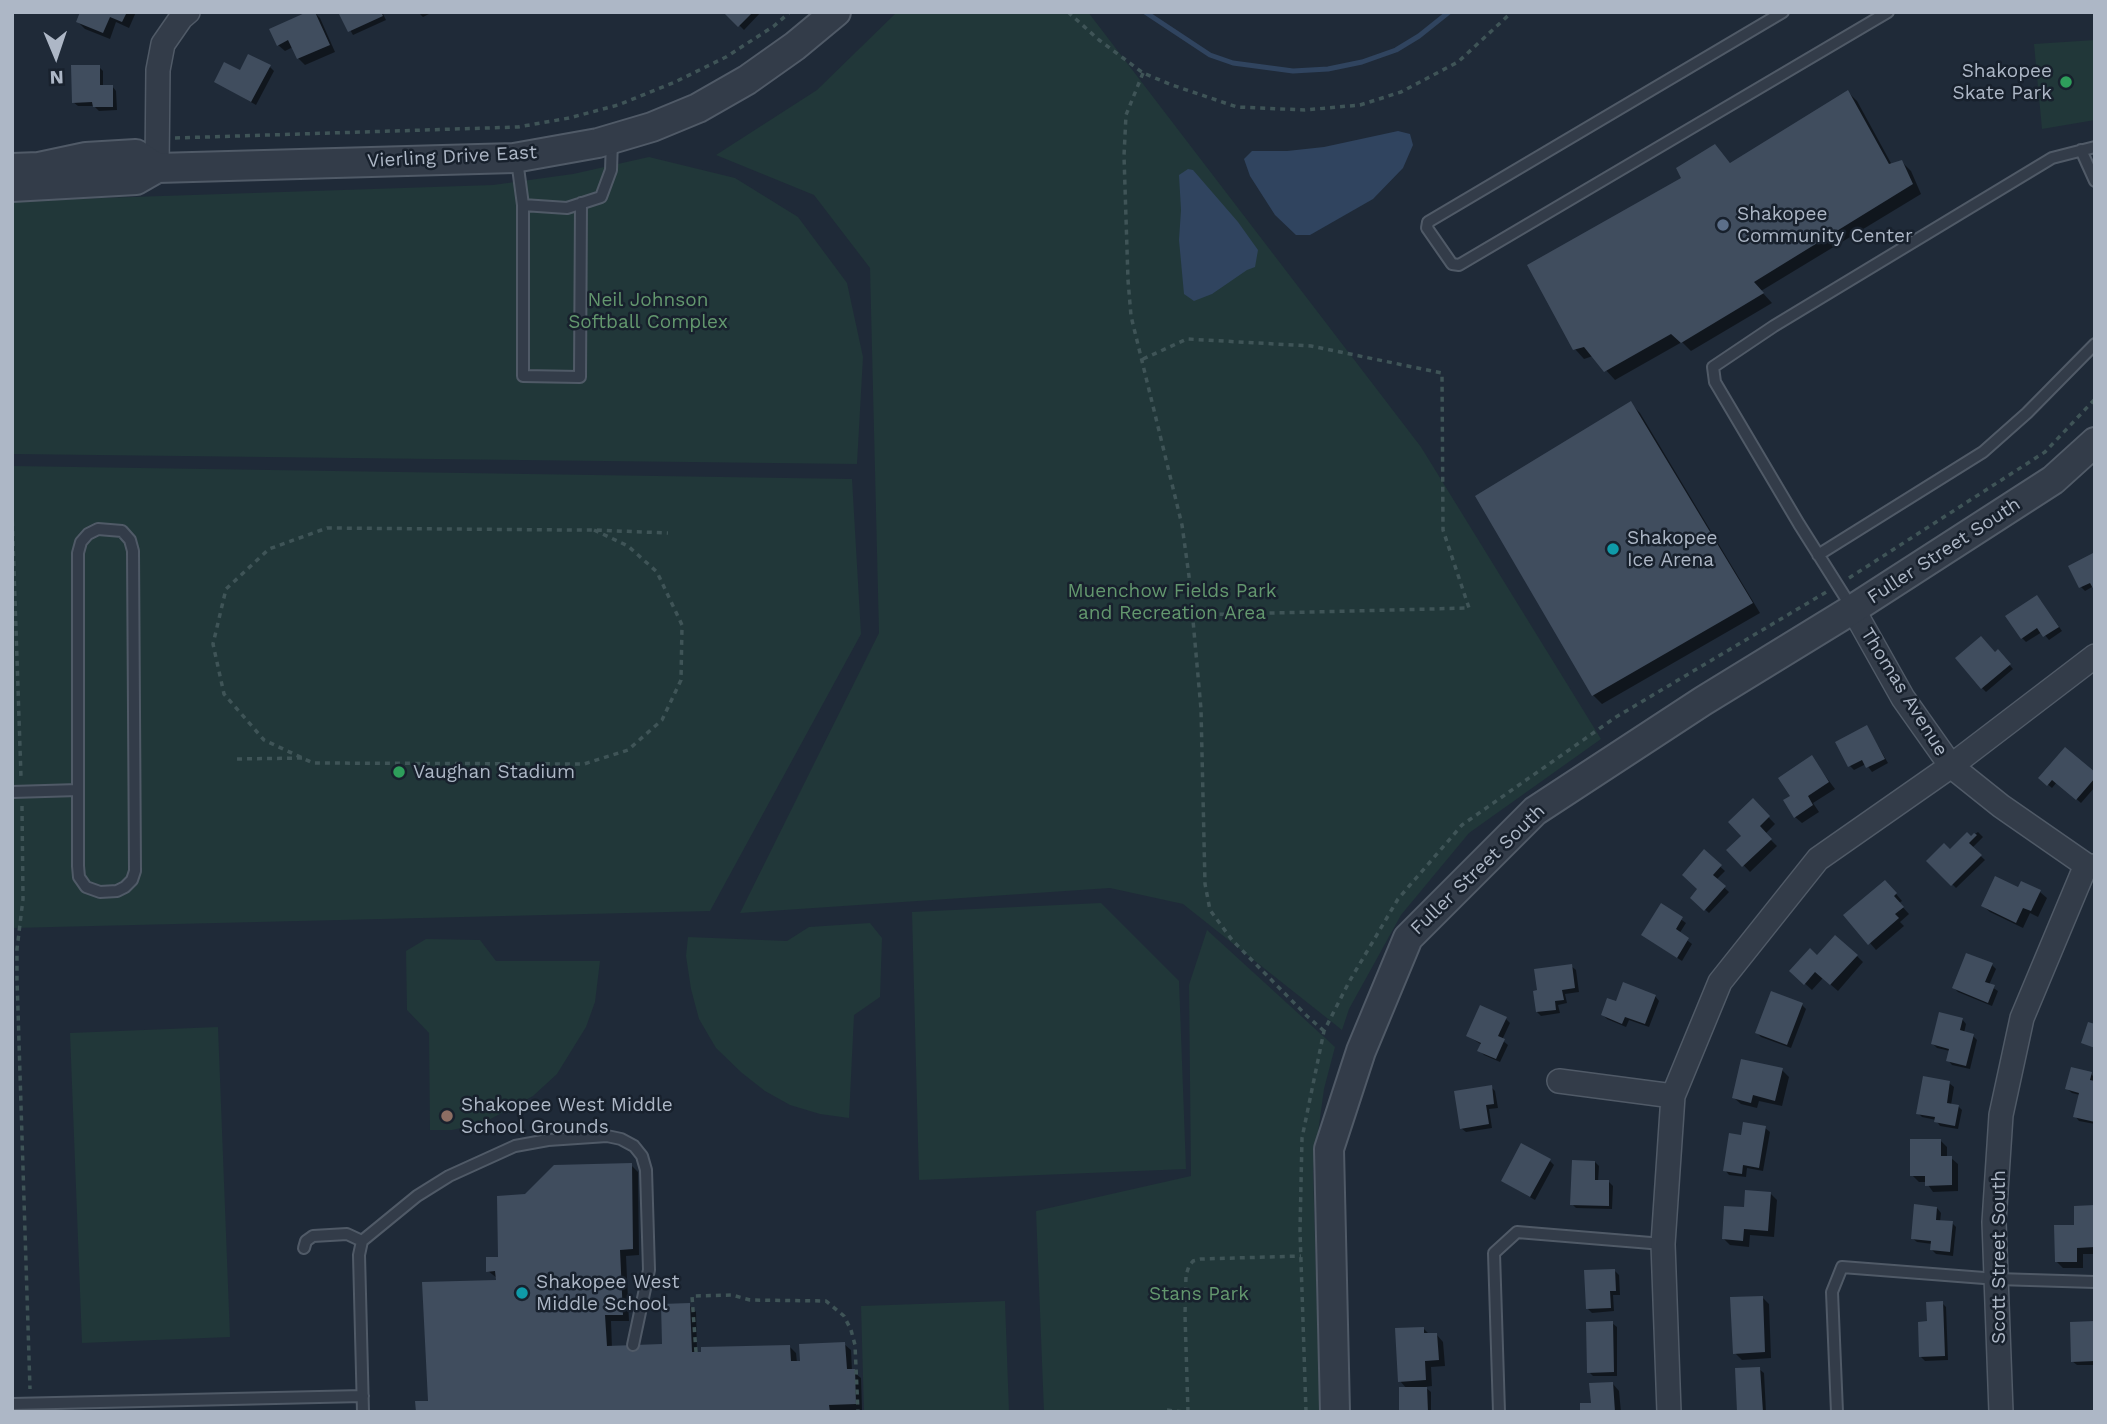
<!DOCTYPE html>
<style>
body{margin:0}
#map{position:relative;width:2107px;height:1424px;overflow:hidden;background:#1f2a38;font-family:"Work Sans",sans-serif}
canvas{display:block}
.frame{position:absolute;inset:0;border:14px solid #adb7c6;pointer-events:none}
.north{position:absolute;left:21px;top:21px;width:70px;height:70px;-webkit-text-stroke:5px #18212d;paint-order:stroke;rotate:178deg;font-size:19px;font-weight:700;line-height:28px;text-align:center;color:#adb7c6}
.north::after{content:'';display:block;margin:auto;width:24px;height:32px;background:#adb7c6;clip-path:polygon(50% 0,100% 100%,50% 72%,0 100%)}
</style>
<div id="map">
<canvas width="2107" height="1424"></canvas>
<div class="frame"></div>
<div class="north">N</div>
</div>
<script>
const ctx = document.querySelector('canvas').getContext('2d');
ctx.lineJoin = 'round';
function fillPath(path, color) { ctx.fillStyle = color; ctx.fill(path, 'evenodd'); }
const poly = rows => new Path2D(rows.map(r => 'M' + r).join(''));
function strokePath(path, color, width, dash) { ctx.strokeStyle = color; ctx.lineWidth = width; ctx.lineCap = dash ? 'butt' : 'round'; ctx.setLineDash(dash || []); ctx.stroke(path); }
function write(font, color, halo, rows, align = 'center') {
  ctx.font = font + ' "Work Sans",sans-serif'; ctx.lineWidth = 5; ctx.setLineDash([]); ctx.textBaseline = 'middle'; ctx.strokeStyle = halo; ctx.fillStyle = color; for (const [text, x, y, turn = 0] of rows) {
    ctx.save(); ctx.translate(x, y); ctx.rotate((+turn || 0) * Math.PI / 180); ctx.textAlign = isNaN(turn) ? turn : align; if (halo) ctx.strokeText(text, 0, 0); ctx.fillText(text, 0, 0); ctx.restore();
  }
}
fillPath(poly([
 [897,12,1088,12,1421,447,1601,739,1469,833,1401,915,1349,1009,1342,1030,1183,904,1110,888,740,913,879,633,870,268,814,195,716,155,817,90],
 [2095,40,2095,120,2042,129,2034,44],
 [649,157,735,178,798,217,847,283,863,357,857,464,12,454,12,201,493,185,573,174],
 [12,466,852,479,861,634,710,911,12,928],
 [1101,903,1179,981,1186,1169,919,1180,912,912],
 [870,923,882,938,880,997,854,1015,849,1118,820,1114,790,1105,765,1091,742,1073,716,1048,699,1019,691,989,686,956,688,937,787,941,809,927],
 [1207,930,1335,1047,1324,1089,1313,1169,1320,1412,1044,1412,1036,1211,1191,1176,1189,985],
 [426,939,480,940,496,961,600,961,595,1002,586,1027,557,1074,533,1096,483,1123,452,1130,430,1130,429,1033,407,1010,406,951],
 [218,1027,230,1337,82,1343,70,1033],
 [1005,1301,1009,1412,864,1412,861,1306]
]), '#213739');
fillPath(poly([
 [1398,131,1410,134,1413,145,1403,168,1373,199,1310,235,1296,235,1275,215,1250,176,1244,159,1252,151,1287,151,1324,147],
 [1188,169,1193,170,1238,222,1258,250,1255,267,1247,270,1212,294,1194,301,1184,294,1179,240,1181,210,1179,175]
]), '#30445f');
fillPath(poly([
 [82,12,136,12,129,28,116,22,110,39,85,29,78,22],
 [314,12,320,18,335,52,305,65,298,58,293,47,285,51,278,45],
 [340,12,382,12,386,20,353,35],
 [418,12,433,12,423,17],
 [726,12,761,12,744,30],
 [99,67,103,71,103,87,112,86,116,91,117,110,99,111,94,106,78,106,73,102],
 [270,67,274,71,256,105,216,82,240,72],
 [1848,92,1857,101,1892,165,1902,162,1911,171,1921,194,1761,291,1772,303,1691,351,1682,342,1615,380,1593,356,1584,359,1575,349,1683,179,1715,146,1731,164],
 [1631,404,1640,413,1760,613,1602,704,1593,695],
 [2095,554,2094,586,2085,591,2081,587],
 [2041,601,2062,631,2049,640,2042,632,2026,642,2022,638],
 [1998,652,2013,669,1986,692,1982,688,1995,654],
 [1867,727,1888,763,1872,772,1866,764,1854,770,1850,766],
 [1812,758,1835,789,1813,803,1819,812,1802,823,1795,817,1792,796],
 [2095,775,2095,787,2081,803,2057,782,2052,788,2040,778],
 [1753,801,1775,824,1765,834,1777,846,1750,872,1729,850,1743,836],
 [1978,832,1983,837,1972,848,1985,860,1956,888,1929,861,1950,851],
 [1704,852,1725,871,1716,880,1729,892,1709,913,1692,898,1700,889],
 [1892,889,1902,901,1899,903,1909,914,1900,922,1904,926,1876,950,1870,943],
 [2019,889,2040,892,2047,898,2038,917,2030,913,2023,928,1990,912,1983,906],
 [1662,906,1686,923,1679,934,1692,944,1682,961,1647,938],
 [1857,956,1863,962,1838,991,1823,978,1812,990,1791,971],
 [1992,965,1996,969,1989,985,1998,991,1992,1006,1958,992,1954,988],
 [1571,966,1576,970,1579,992,1565,994,1567,1003,1558,1005,1560,1013,1541,1016,1537,1012],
 [1655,996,1659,1001,1649,1027,1629,1020,1626,1027,1607,1019,1603,1015,1617,1003],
 [1802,1005,1806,1009,1791,1048,1761,1037,1757,1033],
 [1506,1019,1510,1023,1502,1040,1508,1045,1500,1062,1484,1055,1480,1051,1482,1045,1468,1036],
 [1962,1019,1966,1024,1964,1033,1973,1036,1977,1040,1970,1069,1952,1065,1948,1060,1950,1051,1937,1048,1933,1044],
 [1782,1070,1789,1077,1782,1106,1759,1101,1757,1108,1741,1104,1734,1098],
 [2091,1074,2095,1078,2095,1124,2079,1121,2075,1116,2080,1095,2072,1093,2067,1089],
 [1949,1083,1954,1087,1951,1105,1958,1106,1962,1110,1958,1129,1940,1126,1936,1120,1922,1117,1918,1113],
 [1491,1087,1495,1091,1498,1108,1489,1109,1492,1128,1466,1132,1461,1128],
 [1765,1128,1770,1132,1763,1171,1747,1168,1746,1177,1729,1175,1725,1170,1743,1137],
 [1940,1140,1947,1147,1947,1158,1951,1158,1958,1164,1958,1191,1933,1192,1926,1182,1919,1182,1912,1175],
 [1550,1161,1554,1165,1535,1200,1507,1184],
 [1595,1162,1599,1166,1598,1182,1609,1182,1613,1186,1612,1209,1576,1208,1572,1204],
 [631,1165,638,1172,639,1255,626,1256,629,1321,611,1321,612,1348,664,1346,689,1305,696,1312,697,1353,789,1346,796,1353,797,1363,844,1344,851,1350,852,1371,861,1378,862,1410,835,1412,417,1412,429,1402,498,1282,497,1278,488,1271,500,1259,526,1196],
 [1770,1193,1777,1200,1774,1237,1750,1235,1749,1247,1730,1245,1724,1239,1746,1209],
 [2095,1207,2095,1254,2083,1254,2083,1268,2063,1268,2056,1261,2076,1226],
 [1937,1208,1941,1213,1940,1222,1952,1223,1956,1227,1953,1256,1936,1254,1932,1250,1932,1244,1917,1242,1912,1238],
 [1614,1270,1619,1275,1620,1295,1613,1295,1614,1311,1592,1313,1588,1309],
 [1762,1297,1769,1304,1771,1358,1742,1360,1735,1353],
 [1942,1303,1946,1307,1948,1360,1925,1361,1921,1357],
 [1612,1323,1617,1327,1617,1376,1593,1376,1589,1372],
 [2095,1324,2095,1365,2077,1365,2072,1361],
 [1423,1328,1430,1335,1437,1335,1443,1342,1445,1366,1431,1367,1432,1386,1425,1387,1431,1392,1431,1412,1401,1412,1407,1389,1400,1381],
 [1759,1369,1764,1373,1766,1412,1739,1412],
 [1613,1384,1619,1391,1621,1412,1582,1412,1592,1405]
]), '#0007');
strokePath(poly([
 [1145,12,1210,55,1233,63,1293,71,1328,69,1362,62,1396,50,1419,36,1449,12]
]), '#30445f', 5);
fillPath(poly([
 [80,12,127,12,122,22,110,17,103,33,76,22],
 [307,12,315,12,330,45,297,59,288,40,277,46,269,29],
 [338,12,381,12,383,16,348,32],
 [723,12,753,12,738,27],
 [248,54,271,65,251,102,214,82,224,62,240,70],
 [71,65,100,65,100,85,113,85,113,107,93,107,92,102,72,103],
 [1848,90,1889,164,1902,160,1913,184,1754,282,1764,293,1681,343,1671,334,1604,372,1584,347,1573,350,1527,265,1681,178,1676,168,1715,144,1730,163],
 [1631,401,1753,603,1592,696,1475,496],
 [2095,552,2095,592,2090,583,2079,588,2068,566],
 [2037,595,2059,627,2043,637,2037,628,2021,639,2005,616],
 [1981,636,1995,652,1998,649,2011,664,1981,689,1955,658],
 [1867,725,1885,759,1866,768,1862,760,1848,767,1835,742],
 [2065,747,2095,772,2095,778,2076,800,2052,780,2047,786,2038,778],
 [1812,755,1829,782,1808,796,1813,805,1794,818,1783,800,1790,796,1778,778],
 [1753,798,1770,816,1760,826,1772,839,1742,867,1726,850,1741,836,1728,822],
 [1967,832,1971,836,1974,833,1977,835,1969,843,1982,855,1951,886,1926,861,1944,843,1950,849],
 [1704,849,1722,865,1713,875,1726,886,1704,911,1690,898,1697,889,1682,875],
 [1995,876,2018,887,2021,881,2041,890,2031,911,2023,908,2016,923,1981,906],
 [1885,880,1897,893,1894,896,1904,907,1895,914,1899,918,1868,945,1843,915],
 [1661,903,1683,917,1676,929,1689,938,1677,958,1641,935],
 [1835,935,1858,955,1830,985,1815,972,1804,985,1789,971,1810,948,1817,955],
 [1966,953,1993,963,1985,982,1995,985,1988,1003,1952,988],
 [1572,964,1575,988,1562,990,1564,1000,1555,1001,1556,1010,1536,1012,1533,991,1537,990,1534,969],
 [1623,982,1656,995,1645,1024,1625,1017,1622,1024,1601,1015,1607,998,1616,1001],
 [1771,991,1803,1003,1787,1045,1755,1033],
 [1480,1005,1507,1017,1498,1036,1505,1039,1496,1059,1477,1051,1481,1043,1466,1036],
 [1939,1012,1963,1018,1960,1030,1974,1034,1966,1066,1946,1061,1949,1049,1931,1044],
 [2088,1022,2095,1024,2095,1048,2081,1043],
 [1741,1059,1783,1068,1775,1101,1753,1095,1751,1103,1732,1098],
 [2071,1067,2092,1072,2090,1080,2095,1081,2095,1122,2073,1117,2079,1093,2065,1089],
 [1923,1076,1950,1081,1947,1103,1959,1105,1955,1126,1934,1122,1935,1117,1916,1114],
 [1492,1085,1494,1104,1486,1105,1489,1124,1460,1129,1454,1091],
 [1743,1122,1766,1126,1759,1168,1743,1165,1742,1174,1723,1171,1729,1133,1741,1135],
 [1910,1139,1941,1139,1941,1156,1952,1156,1952,1185,1925,1186,1925,1176,1910,1176],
 [1521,1143,1551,1159,1530,1197,1501,1181],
 [1572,1160,1595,1161,1595,1180,1609,1180,1609,1206,1570,1205],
 [632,1163,633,1249,620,1250,623,1315,605,1315,607,1346,662,1344,661,1304,690,1303,692,1352,701,1352,701,1347,790,1345,791,1361,800,1361,799,1344,845,1342,847,1369,855,1369,856,1404,829,1405,830,1412,416,1412,415,1401,428,1401,422,1282,496,1280,495,1271,486,1272,486,1257,498,1257,497,1196,525,1194,554,1165],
 [1745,1190,1771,1192,1768,1231,1744,1229,1743,1241,1722,1239,1724,1206,1744,1207],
 [1914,1204,1937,1207,1936,1220,1953,1221,1950,1252,1930,1250,1931,1241,1911,1239],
 [2095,1205,2095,1247,2077,1248,2077,1262,2055,1262,2054,1225,2074,1225,2074,1206],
 [1615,1269,1616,1291,1610,1291,1611,1308,1586,1309,1584,1270],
 [1763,1296,1765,1352,1733,1354,1730,1297],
 [1943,1301,1945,1356,1919,1357,1918,1322,1927,1321,1926,1302],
 [1613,1321,1614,1372,1587,1373,1586,1322],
 [2095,1321,2095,1361,2071,1362,2070,1322],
 [1424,1327,1424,1333,1437,1333,1439,1360,1425,1361,1426,1380,1398,1382,1395,1328],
 [1760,1367,1763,1412,1737,1412,1735,1368],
 [1613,1382,1615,1412,1580,1412,1580,1403,1591,1403,1589,1383],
 [1399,1387,1427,1387,1428,1412,1399,1412]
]), '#404d5e');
const service = poly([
 [1783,12,1428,222,1427,228,1452,264,1459,265,1888,12],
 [2081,150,2095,181],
 [517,160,523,205,567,208,601,197,611,170,612,141],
 [523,205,523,376,580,377,581,203],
 [98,529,122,531,130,540,133,551,135,871,132,880,125,887,117,891,100,892,86,887,79,877,78,866,78,553,81,542,88,534,98,529],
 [1818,555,1983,452,2027,413,2095,344],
 [1852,608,1799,524,1715,382,1713,367,1774,326,2052,158,2095,147],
 [12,792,78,790],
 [304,1248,306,1241,313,1236,347,1234,362,1241],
 [12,1404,363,1396],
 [363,1412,359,1255,362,1241,417,1196,449,1176,515,1146,548,1140,607,1136,621,1139,634,1146,642,1156,646,1170,649,1270,633,1345],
 [1499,1412,1494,1253,1517,1232,1663,1244],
 [1837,1412,1832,1292,1842,1267,1997,1279,2095,1282]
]);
const minor = poly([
 [157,168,158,70,163,44,181,18,188,12],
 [1853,609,1903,698,1951,766,2001,806,2086,865,2095,867],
 [1559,1081,1673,1096],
 [1669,1412,1663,1244,1673,1096,1720,982,1818,859,1951,766,2095,656],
 [2001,1412,1994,1222,2001,1115,2022,1018,2086,865]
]);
const tertiary = poly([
 [12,168,39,167,86,157,136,154,157,168],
 [12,187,136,180,157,168,514,158,598,143,652,127,698,108,747,80,795,46,836,12],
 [1335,1412,1329,1149,1361,1051,1408,938,1535,811,1703,701,1853,609,2053,480,2095,442]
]);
strokePath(service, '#505a67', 14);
strokePath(minor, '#505a67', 26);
strokePath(tertiary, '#505a67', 32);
strokePath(poly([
 [1068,12,1099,40,1143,73,1172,85,1237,107,1305,110,1360,105,1401,92,1458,62,1512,12],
 [1143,73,1126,115,1124,156,1128,280,1131,316,1182,525,1189,576,1201,709,1205,884,1210,910,1232,940,1307,1016,1324,1031],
 [175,138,518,127,569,118,618,105,675,82,726,57,774,26,790,12],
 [1143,359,1187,339,1311,346,1442,373,1443,530,1469,608,1194,615],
 [12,511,21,777],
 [594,530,628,546,657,572,682,625,681,680,662,720,628,750,584,764,313,763,264,740,224,694,213,644,226,589,269,549,327,528,570,530,594,530,668,533],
 [1849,578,2045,452,2095,399],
 [237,759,302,758],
 [22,806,23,899,17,949,17,979,30,1389],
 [696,1352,692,1296,732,1295,750,1300,826,1301,844,1316,851,1330,855,1345,858,1412],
 [1167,1410,1183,1412],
 [1188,1412,1185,1315,1186,1275,1189,1266,1193,1261,1201,1259,1301,1256],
 [1306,1412,1300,1231,1302,1138,1324,1031,1349,982,1398,899,1462,825,1616,717,1828,591]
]), '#3f5457', 3.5, [5, 5]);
strokePath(service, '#333c49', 10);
strokePath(minor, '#333c49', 23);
strokePath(tertiary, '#333c49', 28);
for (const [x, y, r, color] of [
 [2066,82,7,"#2e9e5b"],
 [1723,225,7,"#5c6f8a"],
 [1613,549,7,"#0f9aa8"],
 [399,772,7,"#2e9e5b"],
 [447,1116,7,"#8d6e63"],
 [522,1293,7,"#0f9aa8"]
]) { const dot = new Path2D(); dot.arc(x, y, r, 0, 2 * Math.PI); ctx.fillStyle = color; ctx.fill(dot); strokePath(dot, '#18212d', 2.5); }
write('19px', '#adb7c6', '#18212d', [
 ["Shakopee",2052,71,"right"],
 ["Skate Park",2052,93,"right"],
 ["Shakopee",1737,214],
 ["Community Center",1737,236],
 ["Shakopee",1627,538],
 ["Ice Arena",1627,560],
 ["Vaughan Stadium",413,772],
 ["Shakopee West Middle",461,1105],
 ["School Grounds",461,1127],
 ["Shakopee West",536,1282],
 ["Middle School",536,1304]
], 'left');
write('19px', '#adb7c6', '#18212d', [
 ["Vierling Drive East",452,157,-3],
 ["Fuller Street South",1944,551,-33],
 ["Thomas Avenue",1904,692,58],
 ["Fuller Street South",1478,870,-44],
 ["Scott Street South",1999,1257,-90]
]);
write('19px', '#63976e', '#18212d', [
 ["Neil Johnson",648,300],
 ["Softball Complex",648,322],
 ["Muenchow Fields Park",1172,591],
 ["and Recreation Area",1172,613],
 ["Stans Park",1199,1294]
]);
</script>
